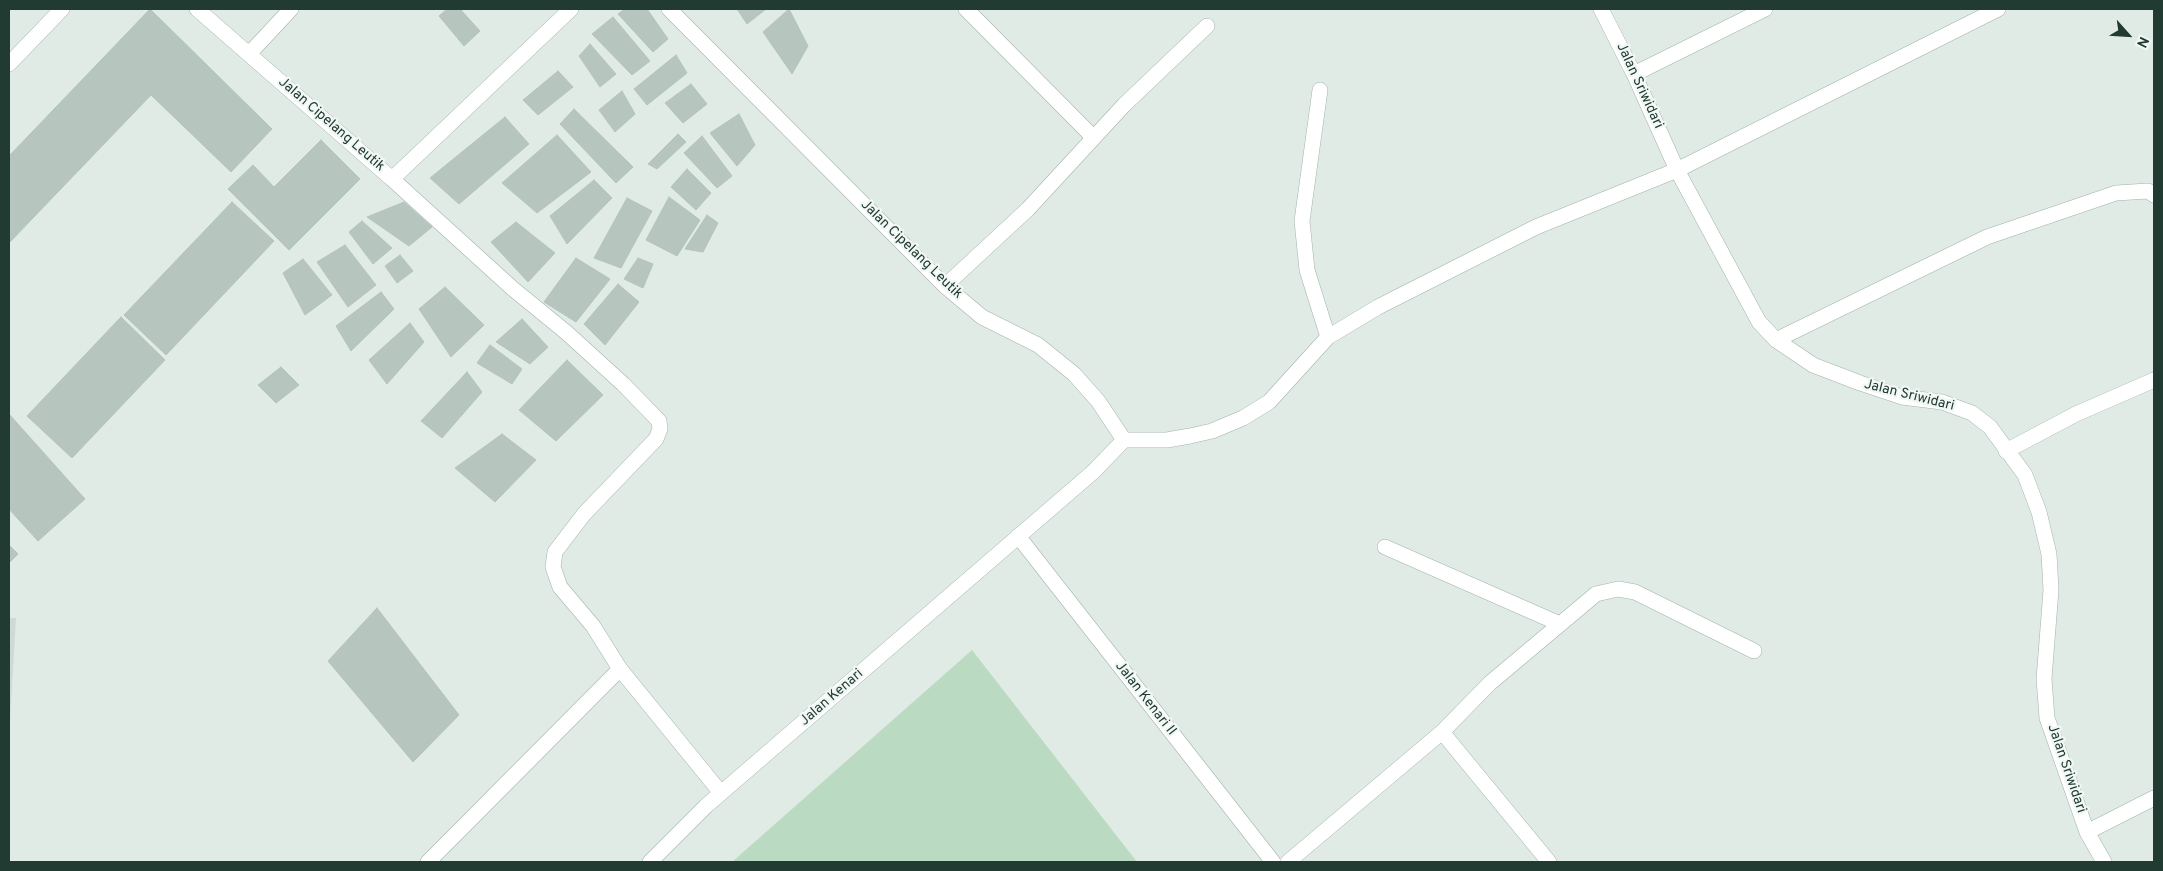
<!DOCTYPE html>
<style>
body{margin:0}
#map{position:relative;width:2163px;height:871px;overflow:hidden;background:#e0ebe5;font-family:Overpass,sans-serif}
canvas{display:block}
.frame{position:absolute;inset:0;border:10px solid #213a32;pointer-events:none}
.north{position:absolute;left:2103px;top:10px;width:50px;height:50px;-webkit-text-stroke:4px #f1f7f4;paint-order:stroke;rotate:116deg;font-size:14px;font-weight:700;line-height:20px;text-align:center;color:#213a32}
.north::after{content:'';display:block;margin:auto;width:18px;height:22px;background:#213a32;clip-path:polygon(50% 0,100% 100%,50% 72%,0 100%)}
</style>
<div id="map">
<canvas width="2163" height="871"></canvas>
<div class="frame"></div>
<div class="north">N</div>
</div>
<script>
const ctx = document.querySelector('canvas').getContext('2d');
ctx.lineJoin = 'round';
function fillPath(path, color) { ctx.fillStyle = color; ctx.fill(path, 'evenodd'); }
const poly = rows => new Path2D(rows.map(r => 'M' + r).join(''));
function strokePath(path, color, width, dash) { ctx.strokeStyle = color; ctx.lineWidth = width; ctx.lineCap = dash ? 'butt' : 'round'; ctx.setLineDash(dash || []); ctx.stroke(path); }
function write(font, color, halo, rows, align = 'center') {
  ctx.font = font + ' Overpass,sans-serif'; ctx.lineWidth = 4.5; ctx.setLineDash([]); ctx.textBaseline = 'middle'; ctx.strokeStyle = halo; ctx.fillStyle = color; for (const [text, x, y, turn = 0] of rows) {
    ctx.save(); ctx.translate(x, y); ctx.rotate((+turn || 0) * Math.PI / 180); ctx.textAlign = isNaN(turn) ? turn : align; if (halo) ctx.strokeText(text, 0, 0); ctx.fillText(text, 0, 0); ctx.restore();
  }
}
fillPath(poly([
 [9,618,16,618,9,738]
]), '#cfdad4');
fillPath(poly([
 [972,650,1137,862,732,862]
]), '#badbc1');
const building = poly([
 [150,9,272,129,231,172,151,95,9,243,9,156,150,9],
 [447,9,460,9,480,31,464,46,439,16,447,9],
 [625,9,647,9,668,39,653,52,618,14,625,9],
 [737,9,766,9,747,24,737,9],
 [789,9,808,46,792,74,763,32,789,9],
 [613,17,650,61,632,75,592,34,613,17],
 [590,44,616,74,600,87,579,56,590,44],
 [676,55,687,73,647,105,634,89,676,55],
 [558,71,573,87,538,115,523,100,558,71],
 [691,84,707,104,683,123,665,103,691,84],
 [622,91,635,114,615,132,599,110,622,91],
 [574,109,633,167,616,183,560,124,574,109],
 [739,114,755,145,737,166,710,133,739,114],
 [505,117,529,144,459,204,430,178,505,117],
 [678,134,686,142,657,169,648,164,678,134],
 [557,135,591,172,537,213,502,183,557,135],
 [702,136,732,176,717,188,684,153,702,136],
 [321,140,360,179,289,250,228,189,253,165,274,187,321,140],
 [687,169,711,193,696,210,671,187,687,169],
 [594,180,612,198,567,244,550,216,594,180],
 [669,197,700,220,677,256,646,240,669,197],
 [627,198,652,211,621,268,594,258,627,198],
 [232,202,274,241,166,355,124,315,232,202],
 [404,202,432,227,409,246,367,217,404,202],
 [707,215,718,223,703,252,685,249,707,215],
 [362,221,392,248,373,264,349,232,362,221],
 [516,222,555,253,528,282,491,242,516,222],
 [345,245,376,285,348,307,317,262,345,245],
 [400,255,413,271,397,283,385,266,400,255],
 [576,258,610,279,576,322,544,302,576,258],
 [638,258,653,264,643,288,624,279,638,258],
 [303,259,332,295,305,315,283,273,303,259],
 [618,284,639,302,605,345,584,324,618,284],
 [445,287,484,325,451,357,419,309,445,287],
 [381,292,394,309,351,351,336,326,381,292],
 [121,317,165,360,72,458,27,416,121,317],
 [522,319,548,347,530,364,496,342,522,319],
 [410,323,424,342,387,384,369,360,410,323],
 [490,345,522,369,512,384,477,363,490,345],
 [567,360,603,395,556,441,519,410,567,360],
 [281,367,299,385,276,403,258,385,281,367],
 [467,372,482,392,442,438,421,421,467,372],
 [9,414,85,499,38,541,9,509,9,414],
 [502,434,536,460,495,502,455,468,502,434],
 [9,545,18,554,9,563,9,545],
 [377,608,459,715,413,762,328,661,377,608]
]);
fillPath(building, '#b6c5be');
strokePath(building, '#b3c4bc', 1);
const lane = poly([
 [1776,340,1987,237,2116,193,2148,191,2154,195]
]);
const street = poly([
 [197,9,392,179,571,9],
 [966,9,1093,137],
 [1601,9,1634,74,1677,170,1759,322,1776,340,1813,365,1860,383,1902,397,1942,402,1972,413,1990,427,2025,475,2039,512,2049,554,2051,590,2044,679,2047,718,2087,832,2104,862],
 [249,54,291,9],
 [9,64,62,9],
 [1634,74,1765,9],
 [1320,90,1302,221,1307,270,1328,337],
 [392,179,512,288,567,333,623,384,659,421,660,429,656,439,584,514,555,552,553,567,560,587,593,626,620,669,721,793],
 [945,286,1028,209,1124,105,1207,26],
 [1124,440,1167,440,1190,436,1212,431,1243,418,1269,402,1328,337,1378,307,1536,227,1677,170,1998,9],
 [2006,451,2076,414,2154,380],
 [1018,536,1273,862],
 [1385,547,1560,624],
 [1442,732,1549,862],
 [2087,832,2154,798],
 [428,862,620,669],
 [650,862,706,806,1093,472,1124,440,1098,401,1074,374,1038,345,982,317,945,286,669,9],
 [1288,862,1442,732,1490,683,1596,594,1618,589,1635,592,1754,651]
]);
strokePath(lane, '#a3b2ac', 16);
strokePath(street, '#a3b2ac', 16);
strokePath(lane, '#fff', 15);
strokePath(street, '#fff', 15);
write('14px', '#213a32', '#f1f7f4', [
 ["Jalan Sriwidari",1639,86,65],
 ["Jalan Cipelang Leutik",331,125,41],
 ["Jalan Cipelang Leutik",911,250,44],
 ["Jalan Sriwidari",1909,396,14],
 ["Jalan Kenari",832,698,-41],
 ["Jalan Kenari II",1145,699,52],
 ["Jalan Sriwidari",2066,769,71]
]);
</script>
